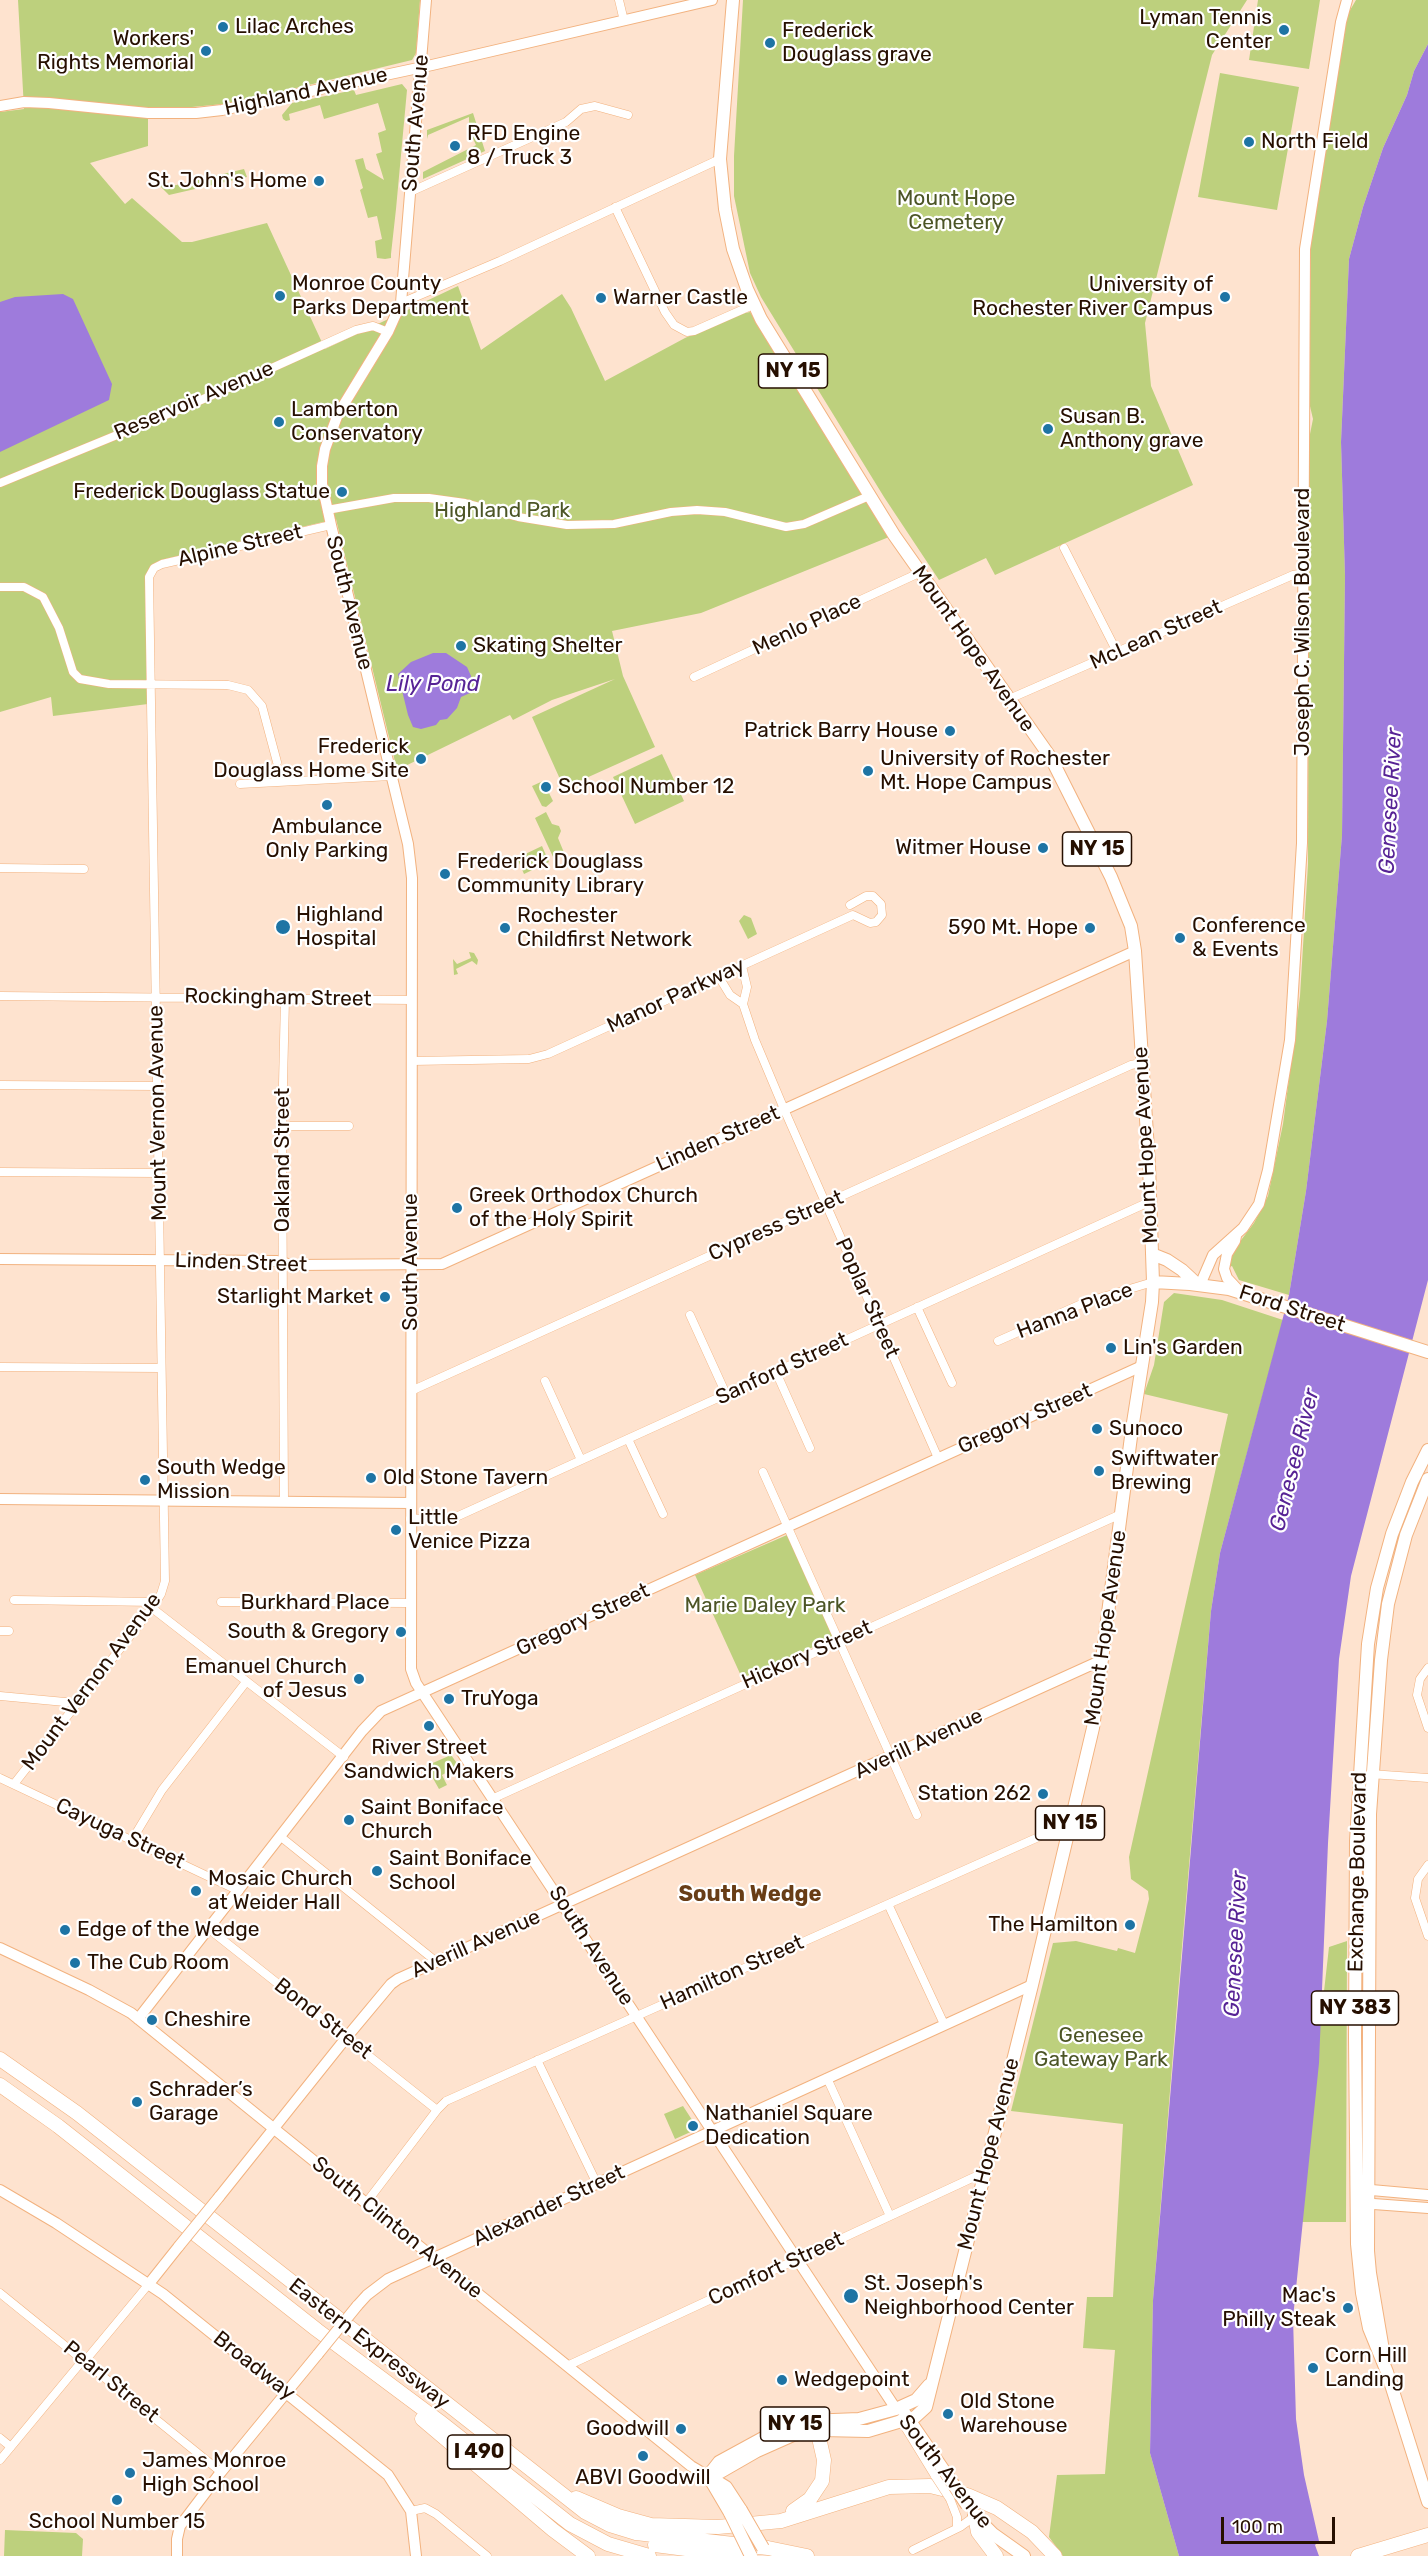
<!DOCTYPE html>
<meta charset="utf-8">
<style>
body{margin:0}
#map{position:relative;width:1428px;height:2556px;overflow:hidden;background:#fee3cf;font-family:Rubik,sans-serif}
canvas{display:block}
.scale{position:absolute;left:1221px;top:2517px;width:114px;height:27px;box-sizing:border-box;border:3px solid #260f00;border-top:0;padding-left:8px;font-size:18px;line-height:21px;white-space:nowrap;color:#260f00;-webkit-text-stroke:4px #fff;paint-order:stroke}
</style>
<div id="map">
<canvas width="1428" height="2556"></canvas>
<div class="scale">100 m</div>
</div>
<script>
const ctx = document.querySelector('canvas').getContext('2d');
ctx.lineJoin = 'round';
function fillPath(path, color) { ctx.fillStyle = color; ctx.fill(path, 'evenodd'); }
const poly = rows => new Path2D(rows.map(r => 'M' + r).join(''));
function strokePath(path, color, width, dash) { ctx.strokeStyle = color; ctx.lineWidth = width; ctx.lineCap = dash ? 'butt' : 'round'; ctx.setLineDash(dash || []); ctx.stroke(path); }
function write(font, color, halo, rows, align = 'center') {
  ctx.font = font + ' Rubik,sans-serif'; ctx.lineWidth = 4.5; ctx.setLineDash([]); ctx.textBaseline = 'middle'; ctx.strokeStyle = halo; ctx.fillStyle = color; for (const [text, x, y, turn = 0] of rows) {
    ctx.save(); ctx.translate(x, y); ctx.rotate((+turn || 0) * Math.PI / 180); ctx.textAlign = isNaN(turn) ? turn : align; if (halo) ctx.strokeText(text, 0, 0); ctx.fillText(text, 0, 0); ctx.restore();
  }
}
fillPath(poly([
 [18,0,420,0,416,53,412,60,234,103,192,107,148,107,148,146,90,163,125,204,132,198,182,242,192,242,267,223,325,349,458,286,481,350,562,294,571,308,605,381,685,338,736,315,750,312,889,537,701,613,612,631,623,676,655,747,564,788,532,717,615,679,552,700,513,720,510,715,397,770,336,519,161,560,151,566,145,580,148,704,53,716,51,697,0,712,0,112,24,109],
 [743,0,1247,0,1212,55,1145,323,1151,386,1193,485,995,575,986,558,939,580,884,497,761,297,750,273,734,196,734,156],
 [1258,0,1320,0,1309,69,1249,60],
 [1356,0,1428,0,1428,44,1414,71,1407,95,1383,148,1363,207,1349,259,1341,442,1345,576,1342,835,1327,1021,1306,1191,1289,1295,1239,1280,1232,1266,1227,1268,1229,1256,1254,1223,1268,1196,1283,1124,1300,996,1308,864,1309,439,1313,419,1309,402,1311,243,1345,28,1349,12],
 [1220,73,1299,87,1277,210,1198,197],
 [402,84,407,90,396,209,391,254,391,258,385,259,377,258,375,241,382,239,377,216,368,218,360,190,363,188,355,160,363,158,366,169,384,180,376,154,382,152,378,133,386,130,378,103,324,119,320,105,289,114,290,120,286,121,283,119,282,115,292,103,354,90,356,95],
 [473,113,485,151,423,179,423,172,476,145,469,130,469,117,428,135,427,139,427,130],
 [244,169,247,177,169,195,160,186,164,180,172,186],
 [662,754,684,801,635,824,613,777],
 [543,781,553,801,546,807,542,806,532,786],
 [546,812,552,824,559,826,561,831,558,838,565,855,554,859,535,818],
 [542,846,549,862,524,874,517,858],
 [744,915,751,918,757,934,748,939,739,921],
 [469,952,474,953,478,960,477,965,472,961,456,969,458,974,454,975,453,959,457,964,471,958],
 [1174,1293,1222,1300,1283,1320,1220,1553,1211,1611,1177,2005,1153,2300,1150,2453,1179,2556,1063,2556,1049,2537,1057,2475,1105,2474,1115,2350,1083,2348,1087,2297,1113,2297,1123,2124,1011,2111,1053,1943,1076,1941,1117,1951,1118,1948,1135,1953,1149,1899,1148,1891,1131,1879,1129,1857,1228,1414,1144,1394,1154,1365,1164,1302],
 [787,1535,834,1638,742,1678,695,1575],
 [451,1755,459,1766,442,1775,447,1785,439,1789,426,1766],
 [1347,1941,1346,2222,1298,2222,1329,1947],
 [683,2106,696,2126,695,2130,675,2139,664,2114],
 [5,2530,76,2533,83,2539,82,2556,4,2556]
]), '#bdd07d');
fillPath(poly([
 [1428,44,1428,1280,1351,1576,1339,1659,1328,1843,1319,2063,1293,2318,1296,2419,1304,2475,1319,2541,1315,2545,1319,2556,1179,2556,1150,2453,1153,2300,1211,1611,1220,1553,1289,1295,1306,1191,1327,1021,1342,835,1345,576,1341,442,1349,259,1363,207,1383,148,1407,95,1414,71],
 [63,294,73,299,112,384,109,400,0,452,0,302,15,297],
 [433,653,446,653,467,667,471,676,470,693,461,697,457,708,447,719,440,720,436,725,421,729,413,727,408,715,398,674,411,662]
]), '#9e7bdc');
const street = poly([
 [619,0,624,21],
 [410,192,566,122,581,109,595,106,628,115],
 [615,207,665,312,674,325,687,332,694,331,753,305],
 [401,303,500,261,720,159],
 [0,483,190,405,356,330,373,326,388,332],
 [327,510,394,498,429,498,465,503,518,517,567,525,614,524,671,512,697,510,725,512,786,527,804,524,869,496],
 [1064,548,1117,652],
 [0,587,24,587,43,597,59,628,73,672,80,679,109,684,228,685,248,690,262,706,277,762],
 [694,677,919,573],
 [1009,699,1293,575,1304,573],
 [240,784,391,776],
 [0,868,84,869],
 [719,977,730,995,743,1004,747,987,742,966],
 [0,996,412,1000],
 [743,1004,755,1040,784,1109,938,1458],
 [412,1061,529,1059,548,1054,853,915,870,923,876,922,882,915,881,904,873,896,866,896,850,905],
 [0,1085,158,1086],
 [282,1126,349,1126],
 [0,1172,158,1173],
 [917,1307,952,1383],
 [690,1315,726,1394],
 [998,1341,1086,1302,1153,1282],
 [0,1367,161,1368],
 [776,1372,810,1448],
 [545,1381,581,1460],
 [411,1391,1131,1065,1141,1063],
 [628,1439,663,1514],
 [763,1472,917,1815],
 [284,1501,282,1126,285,999],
 [410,1519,456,1517,1149,1202],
 [14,1600,157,1602],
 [221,1602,409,1603],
 [152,1608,344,1757],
 [0,1631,9,1631],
 [1428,1668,1420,1679,1417,1695,1428,1728],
 [0,1696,76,1703],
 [1370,1774,1428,1778],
 [0,1778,239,1891],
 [14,1784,152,1608,161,1594,165,1581,149,577,154,568,162,564,331,525],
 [494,1798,1121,1514],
 [281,1837,438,1963],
 [132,1840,162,1790,246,1682],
 [1428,1865,1418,1879,1415,1898,1428,1936],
 [888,1904,944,2024],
 [209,1929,437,2110],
 [537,2060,597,2184],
 [827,2078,890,2216],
 [366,2203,437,2110,446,2101,1070,1823],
 [0,2293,221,2472],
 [85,2361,148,2285],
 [567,2366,985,2172],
 [900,2419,935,2476],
 [0,2438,11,2447],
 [0,2460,83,2360],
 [950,2499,957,2517,957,2528],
 [411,2511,425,2508,436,2514,487,2556],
 [913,2550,960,2527,975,2516]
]);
const secondary = poly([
 [426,0,401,303,388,332,338,414,325,449,322,466,322,484,331,525,408,844,412,878,411,1669,416,1683,896,2409],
 [0,106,24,102,49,103,148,113,196,113,222,110,432,65,712,0],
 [1236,1236,1235,1241,1227,1254,1224,1269,1227,1278,1241,1293],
 [0,1259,277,1261,292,1265,442,1264,1135,951],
 [1200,1285,1213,1255,1243,1228,1259,1204,1268,1170,1290,1040,1302,843,1305,249,1341,22,1347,0],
 [0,1499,411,1503],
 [0,1948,89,1990,131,2013,691,2466,708,2476],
 [138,2019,362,1731,381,1711,1142,1366],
 [1360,2189,1428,2195],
 [0,2190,56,2223,163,2294,388,2475,411,2511,416,2556],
 [219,2197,346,2038,391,1984,398,1979,1102,1660],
 [1360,2203,1428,2208],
 [148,2285,179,2246],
 [357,2306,367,2295,388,2279,1032,1985],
 [177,2556,177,2539,180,2526,221,2472,318,2354]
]);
const primary = poly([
 [1152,1254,1167,1260,1182,1270,1197,1284],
 [1153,1282,1190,1284,1229,1289,1428,1352],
 [1428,1450,1412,1482,1392,1534,1377,1588,1368,1644,1356,1841,1355,2037,1357,2244,1362,2293,1369,2328,1387,2372,1428,2502],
 [1383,2350,1370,2273,1368,2251,1370,1814,1381,1660,1388,1604,1406,1535,1428,1479],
 [905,2414,949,2478],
 [708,2476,717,2474,757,2451,793,2435,822,2430,868,2431,915,2417,926,2407,1032,1985,1093,1728,1132,1429,1152,1302,1153,1282,1149,1165,1135,951,1131,926,1111,877,1051,758,894,535,761,319,747,289,733,249,725,209,720,159,733,0],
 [708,2476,719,2462,774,2432,808,2421,859,2419,896,2409,916,2400,929,2385],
 [708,2476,726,2487,741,2510],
 [710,2479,730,2513],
 [974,2515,993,2534,1024,2556]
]);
const highway = poly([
 [0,2059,77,2113,585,2512,610,2525,636,2533,768,2548,807,2556],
 [0,2085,58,2126,317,2330,439,2421,570,2524,608,2544,649,2556],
 [422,2419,553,2530,588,2556],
 [576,2498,618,2516,651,2525,718,2527,781,2521,889,2487,930,2486,967,2495,997,2508,1032,2532,1055,2556],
 [793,2511,810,2499,822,2481,824,2460,817,2429,819,2423,826,2419],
 [975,2516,978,2532,996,2556],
 [655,2545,739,2556],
 [1358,2556,1428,2535]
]);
strokePath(street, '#f2b27f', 9);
strokePath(secondary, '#f2b27f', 12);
strokePath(primary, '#f2b27f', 14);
strokePath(highway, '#f2b27f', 15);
strokePath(street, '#fff', 8);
strokePath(secondary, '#fff', 10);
strokePath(primary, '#fff', 12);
strokePath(highway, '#fff', 14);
const streetBridge = poly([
 [935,2476,950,2499]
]);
const secondaryBridge = poly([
 [179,2246,219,2197],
 [318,2354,357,2306]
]);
const primaryBridge = poly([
 [949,2478,967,2505],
 [741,2510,763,2548],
 [730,2513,751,2556]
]);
strokePath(streetBridge, '#f2b27f', 9, []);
strokePath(secondaryBridge, '#f2b27f', 12, []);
strokePath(primaryBridge, '#f2b27f', 14, []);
strokePath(streetBridge, '#fff', 8);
strokePath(secondaryBridge, '#fff', 10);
strokePath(primaryBridge, '#fff', 12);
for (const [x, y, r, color] of [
 [223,27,6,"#1e74a4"],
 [1284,30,6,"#1e74a4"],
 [770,43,6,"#1e74a4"],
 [206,51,6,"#1e74a4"],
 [1249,142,6,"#1e74a4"],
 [455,146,6,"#1e74a4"],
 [319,181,6,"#1e74a4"],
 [280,296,6,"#1e74a4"],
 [1225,297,6,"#1e74a4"],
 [601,298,6,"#1e74a4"],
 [279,422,6,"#1e74a4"],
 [1048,429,6,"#1e74a4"],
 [342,492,6,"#1e74a4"],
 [461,646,6,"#1e74a4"],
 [950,731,6,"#1e74a4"],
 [421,759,6,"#1e74a4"],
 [868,771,6,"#1e74a4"],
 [546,787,6,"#1e74a4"],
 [327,805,6,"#1e74a4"],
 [1043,848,6,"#1e74a4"],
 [445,874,6,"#1e74a4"],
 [283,927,8,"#1e74a4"],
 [505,928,6,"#1e74a4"],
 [1090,928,6,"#1e74a4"],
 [1180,938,6,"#1e74a4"],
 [457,1208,6,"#1e74a4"],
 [385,1297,6,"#1e74a4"],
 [1111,1348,6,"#1e74a4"],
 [1097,1429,6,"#1e74a4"],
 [1099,1471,6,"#1e74a4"],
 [371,1478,6,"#1e74a4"],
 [145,1480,6,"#1e74a4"],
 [396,1530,6,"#1e74a4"],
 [401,1632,6,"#1e74a4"],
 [359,1679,6,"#1e74a4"],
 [449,1699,6,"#1e74a4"],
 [429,1726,6,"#1e74a4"],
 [1043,1794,6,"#1e74a4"],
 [349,1820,6,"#1e74a4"],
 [377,1871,6,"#1e74a4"],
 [196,1891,6,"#1e74a4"],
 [1130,1925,6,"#1e74a4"],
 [65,1930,6,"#1e74a4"],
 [75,1963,6,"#1e74a4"],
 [152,2020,6,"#1e74a4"],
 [137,2102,6,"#1e74a4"],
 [693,2126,6,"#1e74a4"],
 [851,2296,8,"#1e74a4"],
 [1348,2308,6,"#1e74a4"],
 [1313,2368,6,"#1e74a4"],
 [782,2380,6,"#1e74a4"],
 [948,2414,6,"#1e74a4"],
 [681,2429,6,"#1e74a4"],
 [643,2456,6,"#1e74a4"],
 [130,2473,6,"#1e74a4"],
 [117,2500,6,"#1e74a4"]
]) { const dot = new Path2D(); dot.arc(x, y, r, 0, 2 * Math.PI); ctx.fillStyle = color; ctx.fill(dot); strokePath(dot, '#fff', 2); }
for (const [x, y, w] of [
 [793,371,69],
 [1097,849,69],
 [1070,1823,69],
 [1355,2008,87],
 [795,2424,69],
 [479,2452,63]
]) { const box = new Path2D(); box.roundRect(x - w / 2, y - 17, w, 34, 4.5); ctx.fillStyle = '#fff'; ctx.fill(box); strokePath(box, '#260f00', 1.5); }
write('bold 20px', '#260f00', null, [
 ["NY 15",793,371],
 ["NY 15",1097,849],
 ["NY 15",1070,1823],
 ["NY 383",1355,2008],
 ["NY 15",795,2424],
 ["I 490",479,2452]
]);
write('21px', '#260f00', '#fff', [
 ["Lyman Tennis",1272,18,"right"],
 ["Center",1272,42,"right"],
 ["Lilac Arches",235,27],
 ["Frederick",782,31],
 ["Douglass grave",782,55],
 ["Workers'",194,39,"right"],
 ["Rights Memorial",194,63,"right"],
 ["RFD Engine",467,134],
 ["8 / Truck 3",467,158],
 ["North Field",1261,142],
 ["St. John's Home",307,181,"right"],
 ["Monroe County",292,284],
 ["Parks Department",292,308],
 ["University of",1213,285,"right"],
 ["Rochester River Campus",1213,309,"right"],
 ["Warner Castle",613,298],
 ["Lamberton",291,410],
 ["Conservatory",291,434],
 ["Susan B.",1060,417],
 ["Anthony grave",1060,441],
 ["Frederick Douglass Statue",330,492,"right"],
 ["Skating Shelter",473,646],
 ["Patrick Barry House",938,731,"right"],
 ["Frederick",409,747,"right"],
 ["Douglass Home Site",409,771,"right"],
 ["University of Rochester",880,759],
 ["Mt. Hope Campus",880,783],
 ["School Number 12",558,787],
 ["Ambulance",327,827,"center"],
 ["Only Parking",327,851,"center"],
 ["Witmer House",1031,848,"right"],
 ["Frederick Douglass",457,862],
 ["Community Library",457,886],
 ["Highland",296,915],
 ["Hospital",296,939],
 ["Rochester",517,916],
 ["Childfirst Network",517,940],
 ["Conference",1192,926],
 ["& Events",1192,950],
 ["590 Mt. Hope",1078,928,"right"],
 ["Greek Orthodox Church",469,1196],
 ["of the Holy Spirit",469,1220],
 ["Starlight Market",373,1297,"right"],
 ["Lin's Garden",1123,1348],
 ["Sunoco",1109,1429],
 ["Swiftwater",1111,1459],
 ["Brewing",1111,1483],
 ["South Wedge",157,1468],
 ["Mission",157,1492],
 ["Old Stone Tavern",383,1478],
 ["Little",408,1518],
 ["Venice Pizza",408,1542],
 ["South & Gregory",389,1632,"right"],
 ["Emanuel Church",347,1667,"right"],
 ["of Jesus",347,1691,"right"],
 ["TruYoga",461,1699],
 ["River Street",429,1748,"center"],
 ["Sandwich Makers",429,1772,"center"],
 ["Station 262",1031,1794,"right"],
 ["Saint Boniface",361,1808],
 ["Church",361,1832],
 ["Saint Boniface",389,1859],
 ["School",389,1883],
 ["Mosaic Church",208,1879],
 ["at Weider Hall",208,1903],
 ["The Hamilton",1118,1925,"right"],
 ["Edge of the Wedge",77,1930],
 ["The Cub Room",87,1963],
 ["Cheshire",164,2020],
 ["Schrader’s",149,2090],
 ["Garage",149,2114],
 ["Nathaniel Square",705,2114],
 ["Dedication",705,2138],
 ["St. Joseph's",864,2284],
 ["Neighborhood Center",864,2308],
 ["Mac's",1336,2296,"right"],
 ["Philly Steak",1336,2320,"right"],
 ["Corn Hill",1325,2356],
 ["Landing",1325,2380],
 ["Wedgepoint",794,2380],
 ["Old Stone",960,2402],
 ["Warehouse",960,2426],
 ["Goodwill",669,2429,"right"],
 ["James Monroe",142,2461],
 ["High School",142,2485],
 ["ABVI Goodwill",643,2478,"center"],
 ["School Number 15",117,2522,"center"]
], 'left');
write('21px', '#260f00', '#fff', [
 ["Highland Avenue",306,92,-12],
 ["South Avenue",416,123,-85],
 ["Reservoir Avenue",194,401,-23],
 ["Alpine Street",240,546,-13],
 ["South Avenue",349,603,76],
 ["Joseph C. Wilson Boulevard",1303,622,-90],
 ["Menlo Place",807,625,-25],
 ["McLean Street",1156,635,-24],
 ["Mount Hope Avenue",973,649,55],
 ["Manor Parkway",676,996,-25],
 ["Rockingham Street",278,998,1],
 ["Mount Vernon Avenue",158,1113,-91],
 ["Linden Street",718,1139,-24],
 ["Mount Hope Avenue",1146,1145,-93],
 ["Oakland Street",283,1160,-90],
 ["Cypress Street",776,1226,-24],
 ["South Avenue",411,1262,-90],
 ["Linden Street",241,1263,2],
 ["Poplar Street",867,1298,66],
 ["Ford Street",1292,1309,18],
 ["Hanna Place",1075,1311,-21],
 ["Sanford Street",782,1369,-25],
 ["Gregory Street",1025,1419,-24],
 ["Burkhard Place",315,1603],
 ["Gregory Street",583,1620,-25],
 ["Mount Hope Avenue",1106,1628,-82],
 ["Hickory Street",807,1655,-24],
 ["Mount Vernon Avenue",92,1682,-53],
 ["Averill Avenue",919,1744,-25],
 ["Cayuga Street",120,1834,25],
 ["Exchange Boulevard",1358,1872,-89],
 ["Averill Avenue",476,1944,-24],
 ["South Avenue",591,1946,57],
 ["Hamilton Street",732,1973,-24],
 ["Bond Street",323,2019,38],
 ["Mount Hope Avenue",989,2154,-76],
 ["Alexander Street",549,2206,-25],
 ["South Clinton Avenue",397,2228,39],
 ["Comfort Street",776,2269,-25],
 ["Eastern Expressway",369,2344,38],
 ["Broadway",254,2366,38],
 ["Pearl Street",111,2382,39],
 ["South Avenue",945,2472,52]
]);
write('21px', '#4c5526', '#fff', [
 ["Mount Hope",956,199],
 ["Cemetery",956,223],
 ["Highland Park",502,511],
 ["Marie Daley Park",765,1606],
 ["Genesee",1101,2036],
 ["Gateway Park",1101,2060]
]);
write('italic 22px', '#572395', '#fff', [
 ["Lily Pond",433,685],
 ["Genesee River",1391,801,-87],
 ["Genesee River",1295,1460,-76],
 ["Genesee River",1236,1944,-87]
]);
write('bold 22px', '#683d16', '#fff', [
 ["South Wedge",750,1895]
]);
</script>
